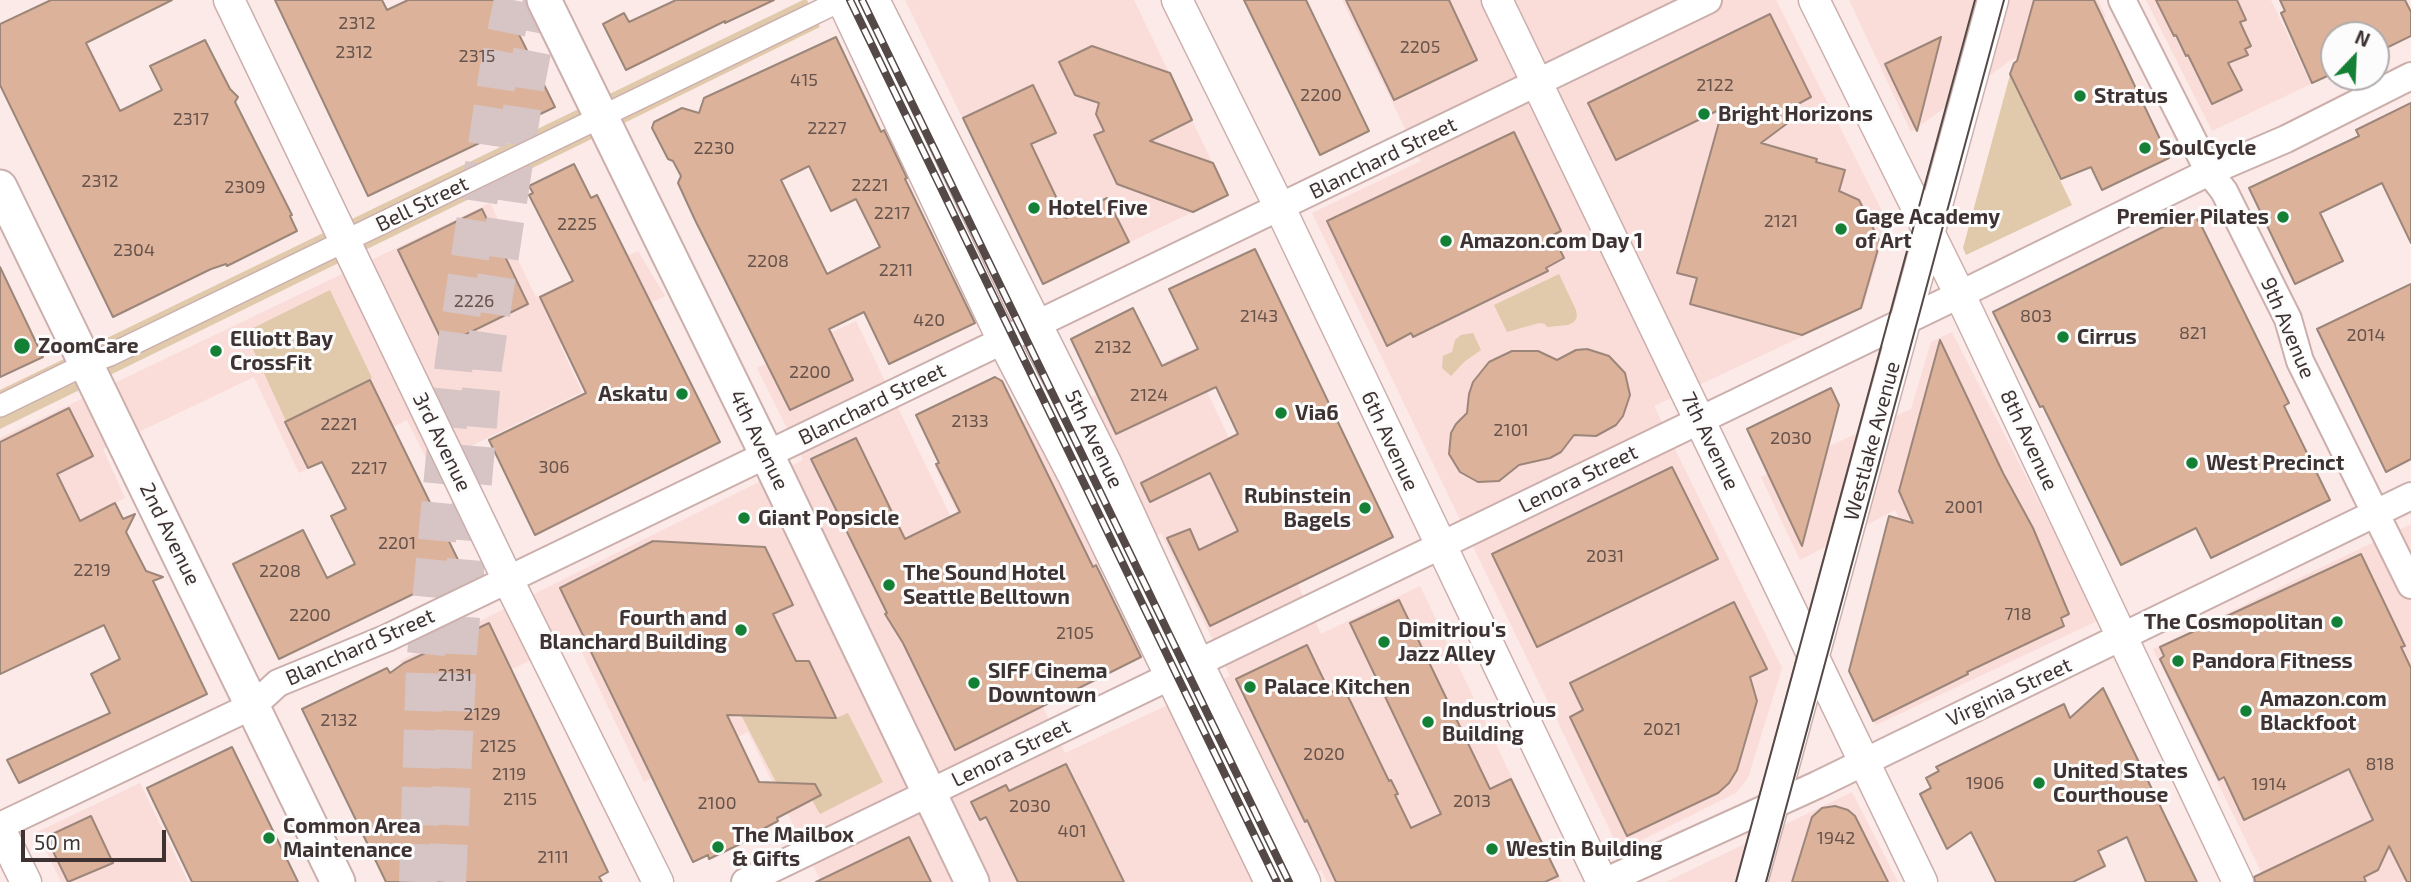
<!DOCTYPE html>
<style>
body{margin:0}
#map{position:relative;width:2411px;height:882px;overflow:hidden;background:#fceae8;font-family:"Exo 2",sans-serif}
canvas{display:block}
.north{position:absolute;left:2320px;top:21px;width:70px;height:70px;box-sizing:border-box;background:#fcfcfc;border:2px solid #b0acab;border-radius:50%;rotate:23deg;font-size:19px;font-weight:700;line-height:28px;text-align:center;color:#3e3332}
.north::after{content:'';display:block;margin:auto;width:24px;height:32px;background:#148036;clip-path:polygon(50% 0,100% 100%,50% 72%,0 100%)}
.scale{position:absolute;left:21px;top:830px;width:145px;height:32px;box-sizing:border-box;border:4px solid #3e3332;border-top:0;padding-left:9px;font-size:21px;line-height:24px;white-space:nowrap;color:#3e3332;-webkit-text-stroke:5px #fcfcfc;paint-order:stroke}
</style>
<div id="map">
<canvas width="2411" height="882"></canvas>
<div class="north">N</div>
<div class="scale">50 m</div>
</div>
<script>
const ctx = document.querySelector('canvas').getContext('2d');
ctx.lineJoin = 'round';
function fillPath(path, color) { ctx.fillStyle = color; ctx.fill(path, 'evenodd'); }
const poly = rows => new Path2D(rows.map(r => 'M' + r).join(''));
function strokePath(path, color, width, dash) { ctx.strokeStyle = color; ctx.lineWidth = width; ctx.lineCap = dash ? 'butt' : 'round'; ctx.setLineDash(dash || []); ctx.stroke(path); }
function write(font, color, halo, rows, align = 'center') {
  ctx.font = font + ' "Exo 2",sans-serif'; ctx.lineWidth = 6; ctx.setLineDash([]); ctx.textBaseline = 'middle'; ctx.strokeStyle = halo; ctx.fillStyle = color; for (const [text, x, y, turn = 0] of rows) {
    ctx.save(); ctx.translate(x, y); ctx.rotate((+turn || 0) * Math.PI / 180); ctx.textAlign = isNaN(turn) ? turn : align; if (halo) ctx.strokeText(text, 0, 0); ctx.fillText(text, 0, 0); ctx.restore();
  }
}
fillPath(poly([
 [905,0,1134,0,1228,195,1043,284],
 [1342,0,1776,0,1888,223,1863,308,1654,406,1782,668,1748,778,1736,793,1620,851,1312,213,1421,161],
 [1849,0,2098,0,2106,17,2011,60,1911,132],
 [2146,0,2271,0,2311,84,2212,131],
 [490,203,536,297,638,251,665,296,560,345,582,392,430,466,407,420,299,473,254,377,103,449,125,498,25,547,0,586,0,438],
 [856,321,1065,753,1230,676,1161,533,1004,609,934,465,1024,421,1096,395,1188,351,1321,634,1420,586,1562,882,1327,882,1321,870,1296,882,821,882,748,732,644,782,575,638,424,713,400,661,803,460,757,368],
 [1952,332,2099,620,1876,725,1851,676,1951,626,1895,510,1800,560,1761,477,1911,409,1931,342],
 [2411,524,2411,877,2401,882,2266,882,2153,649],
 [140,783,188,882,61,882,37,832],
 [1852,792,1898,882,1666,882]
]), '#fadcd9');
fillPath(poly([
 [803,0,807,0,820,27,0,429,0,390],
 [2010,75,2072,205,1966,255,1963,248],
 [1559,274,1576,310,1577,317,1574,322,1568,325,1547,327,1545,324,1539,323,1507,332,1494,305],
 [330,290,372,378,286,421,245,332],
 [1473,333,1481,350,1464,362,1451,376,1442,368,1443,356,1452,352,1455,340,1461,335],
 [848,713,883,782,820,814,812,800,821,795,815,784,776,782,741,715,836,718]
]), '#e1caab');
const building = poly([
 [51,0,172,0,86,43,120,111,162,90,150,66,205,40,230,89,238,97,235,102,292,215,290,216,297,231,227,266,226,264,211,269,113,317,0,85,0,24,51,0],
 [275,0,382,0,387,10,408,0,502,0,555,107,368,196,275,0],
 [676,0,774,0,725,23,725,21,626,70,603,24,624,13,629,22,676,0],
 [1244,0,1306,0,1369,131,1320,155,1244,0],
 [1346,0,1449,0,1477,60,1394,100,1346,0],
 [2034,0,2094,0,2169,158,2102,190,2091,167,2061,179,2010,74,2014,63,2017,61,2034,0],
 [2156,0,2237,0,2246,20,2240,22,2251,46,2245,49,2248,55,2228,63,2242,90,2212,104,2188,55,2186,56,2176,35,2174,36,2156,0],
 [2280,0,2405,0,2411,12,2411,36,2376,53,2376,35,2334,35,2334,73,2312,83,2281,13,2285,11,2280,0],
 [1770,14,1811,97,1798,104,1793,119,1761,143,1817,159,1816,162,1845,170,1839,191,1859,200,1880,242,1861,308,1802,335,1690,304,1697,278,1677,273,1723,108,1616,160,1588,103,1770,14],
 [836,37,881,132,884,130,907,178,905,179,975,323,889,364,864,312,829,329,853,380,790,410,695,220,678,183,681,176,673,161,668,159,652,128,654,122,682,108,699,113,704,98,836,37],
 [809,166,831,211,856,199,880,247,827,274,781,180,809,166],
 [1941,37,1917,131,1885,64,1941,37],
 [1092,46,1170,73,1192,120,1150,141,1213,163,1228,195,1193,212,1117,184,1094,135,1104,131,1096,114,1099,103,1075,95,1059,62,1092,46],
 [1033,85,1056,133,1031,144,1066,218,1107,198,1129,242,1043,284,963,118,1033,85],
 [2411,103,2411,243,2382,183,2320,213,2343,261,2295,284,2249,188,2359,136,2356,130,2411,103],
 [1514,132,1561,231,1553,235,1564,258,1546,268,1548,271,1413,337,1411,333,1387,346,1327,221,1514,132],
 [574,164,591,198,597,195,720,442,535,535,489,440,586,393,540,297,573,281,529,195,533,193,529,186,574,164],
 [482,209,528,304,444,345,398,250,482,209],
 [2187,215,2195,217,2200,223,2289,403,2284,406,2330,500,2211,558,2196,528,2121,565,2043,406,2040,407,1993,312,2187,215],
 [1255,249,1393,537,1210,626,1167,538,1190,529,1199,550,1238,531,1210,473,1150,502,1141,483,1238,434,1216,387,1116,434,1071,339,1133,308,1162,366,1198,349,1169,289,1255,249],
 [0,267,43,357,0,377,0,267],
 [2411,284,2411,459,2386,472,2317,329,2411,284],
 [1940,340,2003,473,2033,528,2069,614,2061,618,2064,626,1967,672,1968,674,1873,721,1849,671,1889,516,1913,523,1899,491,1940,340],
 [1587,349,1609,356,1625,373,1630,395,1623,416,1616,425,1596,436,1574,435,1561,452,1550,458,1519,465,1499,481,1478,482,1460,472,1449,454,1451,433,1456,424,1467,413,1469,394,1473,382,1489,362,1512,351,1538,351,1557,360,1576,350,1587,349],
 [995,377,1002,381,1093,567,1096,565,1141,657,955,750,903,643,885,614,887,613,811,459,856,438,905,539,960,512,936,464,939,463,916,415,995,377],
 [370,380,463,570,279,659,233,564,303,530,327,578,355,564,331,516,346,509,322,462,308,468,285,422,370,380],
 [1831,388,1839,405,1802,546,1747,429,1831,388],
 [69,408,93,456,57,474,80,521,115,503,123,519,135,514,126,532,146,571,163,577,153,581,207,694,19,783,7,760,110,713,91,674,120,659,104,625,0,674,0,442,69,408],
 [1672,467,1718,559,1537,647,1492,554,1672,467],
 [653,541,765,547,793,605,773,614,796,661,809,661,836,718,727,715,759,782,815,784,821,795,777,818,778,821,763,829,765,832,709,859,708,855,693,862,560,588,653,541],
 [2361,554,2405,646,2401,647,2411,668,2411,882,2407,882,2389,846,2378,870,2364,877,2366,882,2255,882,2254,877,2373,820,2349,769,2244,820,2224,777,2219,780,2160,659,2164,656,2160,647,2361,554],
 [1399,600,1490,789,1511,779,1558,876,1545,882,1336,882,1307,820,1305,822,1236,679,1307,645,1330,693,1343,686,1389,781,1391,780,1398,794,1395,795,1411,828,1441,814,1350,623,1399,600],
 [1734,602,1767,669,1750,677,1757,701,1737,770,1729,783,1718,793,1627,836,1570,717,1583,710,1570,683,1734,602],
 [489,623,608,872,599,877,602,882,386,882,302,709,387,668,390,673,404,663,489,623],
 [2103,688,2197,882,2146,882,2127,837,2098,851,2105,866,2073,882,1996,882,1971,832,1947,849,1920,794,1931,788,1926,778,1939,771,1936,767,2064,704,2070,718,2103,688],
 [232,747,279,843,298,882,192,882,147,788,232,747],
 [1066,764,1089,810,1124,882,1018,882,986,817,980,820,971,802,1006,785,1009,791,1066,764],
 [1835,806,1848,810,1855,816,1888,882,1792,882,1812,817,1822,808,1835,806],
 [91,816,113,863,68,882,46,837,91,816],
 [909,837,931,882,816,882,909,837]
]);
fillPath(building, '#ddb29a');
strokePath(building, '#9c867a', 2);
strokePath(poly([
 [418,882,425,665,454,362,498,73,513,0],
 [447,882,458,652,483,367,526,83,542,0]
]), '#d6c5c4', 38, [38, 19]);
const minor = poly([
 [0,406,86,364,110,355,842,0]
]);
const tertiary = poly([
 [2122,0,2209,172,2224,191,2288,319,2300,361,2411,585],
 [0,826,254,705,278,683,387,638,1708,0],
 [745,882,1965,292,2209,172,2286,139,2411,76],
 [1604,882,1817,785,2411,496]
]);
const secondary = poly([
 [229,0,508,580,658,882],
 [842,0,1003,341,1074,477,1270,882],
 [874,0,1106,463,1198,663,1305,882],
 [1177,0,1280,208,1602,882],
 [1497,0,1922,882],
 [1814,0,1960,295,2238,882],
 [0,829,26,882],
 [1752,882,1993,0]
]);
const primary = poly([
 [544,0,767,455,972,882],
 [0,187,338,882]
]);
strokePath(minor, '#cbafac', 24);
strokePath(tertiary, '#cbafac', 30);
strokePath(secondary, '#cbafac', 33);
strokePath(primary, '#cbafac', 37);
strokePath(minor, '#fff', 21);
strokePath(tertiary, '#fff', 26);
strokePath(secondary, '#fff', 30);
strokePath(primary, '#fff', 33);
strokePath(poly([
 [1736,882,1975,0],
 [1766,882,2004,0]
]), '#544947', 2);
const rail = poly([
 [850,0,1277,882],
 [862,0,1289,882]
]);
strokePath(rail, '#544947', 8);
strokePath(rail, '#fcfcfc', 5, [16]);
for (const [x, y, r, color] of [
 [2080,96,7,"#148036"],
 [1704,114,7,"#148036"],
 [2145,148,7,"#148036"],
 [1034,208,7,"#148036"],
 [2283,217,7,"#148036"],
 [1841,229,7,"#148036"],
 [1446,241,7,"#148036"],
 [2063,337,7,"#148036"],
 [22,346,9,"#148036"],
 [216,351,7,"#148036"],
 [682,394,7,"#148036"],
 [1281,413,7,"#148036"],
 [2192,463,7,"#148036"],
 [1365,508,7,"#148036"],
 [744,518,7,"#148036"],
 [889,585,7,"#148036"],
 [2337,622,7,"#148036"],
 [741,630,7,"#148036"],
 [1384,642,7,"#148036"],
 [2178,661,7,"#148036"],
 [974,683,7,"#148036"],
 [1250,687,7,"#148036"],
 [2246,711,7,"#148036"],
 [1428,722,7,"#148036"],
 [2039,783,7,"#148036"],
 [269,838,7,"#148036"],
 [718,847,7,"#148036"],
 [1492,849,7,"#148036"]
]) { const dot = new Path2D(); dot.arc(x, y, r, 0, 2 * Math.PI); ctx.fillStyle = color; ctx.fill(dot); strokePath(dot, '#fcfcfc', 2.5); }
write('18px', '#66534c', null, [
 ["2312",357,23],
 ["2205",1420,47],
 ["2312",354,52],
 ["2315",477,56],
 ["415",804,80],
 ["2122",1715,85],
 ["2200",1321,95],
 ["2317",191,119],
 ["2227",827,128],
 ["2230",714,148],
 ["2312",100,181],
 ["2221",870,185],
 ["2309",245,187],
 ["2217",892,213],
 ["2121",1781,221],
 ["2225",577,224],
 ["2304",134,250],
 ["2208",768,261],
 ["2211",896,270],
 ["2226",474,301],
 ["2143",1259,316],
 ["803",2036,316],
 ["420",929,320],
 ["821",2193,333],
 ["2014",2366,335],
 ["2132",1113,347],
 ["2200",810,372],
 ["2124",1149,395],
 ["2133",970,421],
 ["2221",339,424],
 ["2101",1511,430],
 ["2030",1791,438],
 ["306",554,467],
 ["2217",369,468],
 ["2001",1964,507],
 ["2201",397,543],
 ["2031",1605,556],
 ["2219",92,570],
 ["2208",280,571],
 ["718",2018,614],
 ["2200",310,615],
 ["2105",1075,633],
 ["2131",455,675],
 ["2129",482,714],
 ["2132",339,720],
 ["2021",1662,729],
 ["2125",498,746],
 ["2020",1324,754],
 ["818",2380,764],
 ["2119",509,774],
 ["1906",1985,783],
 ["1914",2269,784],
 ["2115",520,799],
 ["2013",1472,801],
 ["2100",717,803],
 ["2030",1030,806],
 ["401",1072,831],
 ["1942",1836,838],
 ["2111",553,857]
]);
write('bold 21px', '#3e3332', '#fcfcfc', [
 ["Stratus",2094,96],
 ["Bright Horizons",1718,114],
 ["SoulCycle",2159,148],
 ["Hotel Five",1048,208],
 ["Gage Academy",1855,217],
 ["of Art",1855,241],
 ["Premier Pilates",2269,217,"right"],
 ["Amazon.com Day 1",1460,241],
 ["Cirrus",2077,337],
 ["Elliott Bay",230,339],
 ["CrossFit",230,363],
 ["ZoomCare",38,346],
 ["Askatu",668,394,"right"],
 ["Via6",1295,413],
 ["West Precinct",2206,463],
 ["Rubinstein",1351,496,"right"],
 ["Bagels",1351,520,"right"],
 ["Giant Popsicle",758,518],
 ["The Sound Hotel",903,573],
 ["Seattle Belltown",903,597],
 ["Fourth and",727,618,"right"],
 ["Blanchard Building",727,642,"right"],
 ["The Cosmopolitan",2323,622,"right"],
 ["Dimitriou's",1398,630],
 ["Jazz Alley",1398,654],
 ["Pandora Fitness",2192,661],
 ["SIFF Cinema",988,671],
 ["Downtown",988,695],
 ["Palace Kitchen",1264,687],
 ["Amazon.com",2260,699],
 ["Blackfoot",2260,723],
 ["Industrious",1442,710],
 ["Building",1442,734],
 ["United States",2053,771],
 ["Courthouse",2053,795],
 ["Common Area",283,826],
 ["Maintenance",283,850],
 ["The Mailbox",732,835],
 ["& Gifts",732,859],
 ["Westin Building",1506,849]
], 'left');
write('21px', '#3e3332', '#fcfcfc', [
 ["Blanchard Street",1383,158,-26],
 ["Bell Street",422,204,-26],
 ["9th Avenue",2288,328,67],
 ["Blanchard Street",872,404,-26],
 ["5th Avenue",1094,439,64],
 ["4th Avenue",759,440,64],
 ["8th Avenue",2029,440,65],
 ["6th Avenue",1390,441,65],
 ["7th Avenue",1710,441,64],
 ["Westlake Avenue",1872,441,-75],
 ["3rd Avenue",442,442,64],
 ["Lenora Street",1578,479,-26],
 ["2nd Avenue",170,534,64],
 ["Blanchard Street",360,647,-24],
 ["Virginia Street",2009,692,-25],
 ["Lenora Street",1011,753,-26]
]);
</script>
